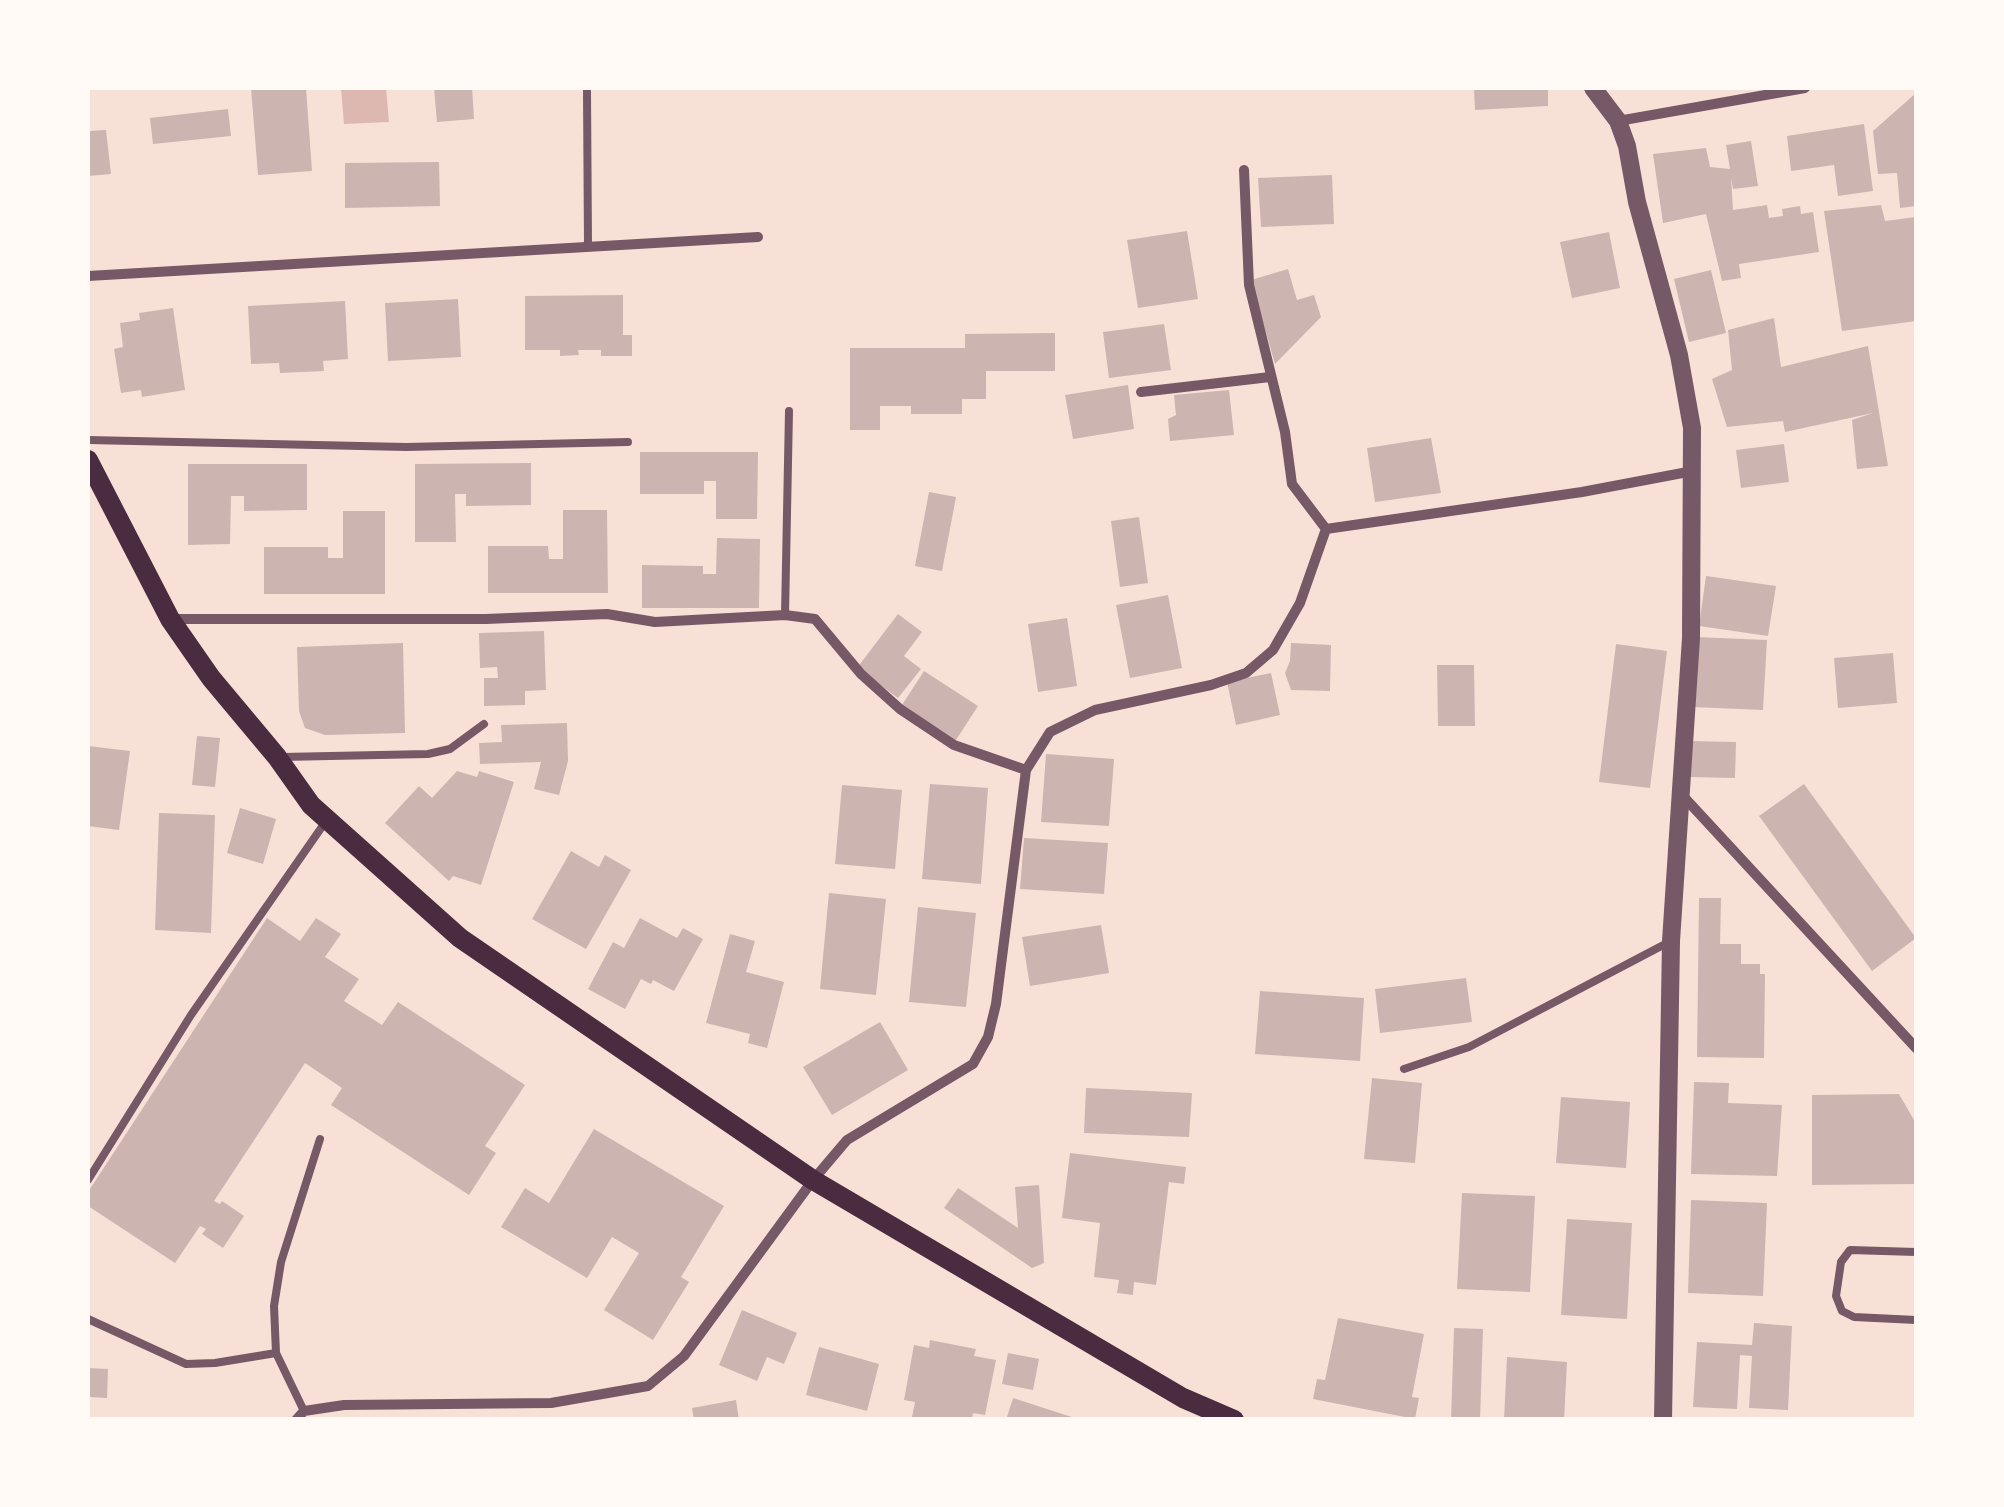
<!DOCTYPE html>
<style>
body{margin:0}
#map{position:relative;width:2004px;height:1507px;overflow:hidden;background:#f7e1d7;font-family:"PT Sans",sans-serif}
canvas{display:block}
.frame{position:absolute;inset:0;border:90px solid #fffaf5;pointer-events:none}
</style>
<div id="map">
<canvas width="2004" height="1507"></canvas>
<div class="frame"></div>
</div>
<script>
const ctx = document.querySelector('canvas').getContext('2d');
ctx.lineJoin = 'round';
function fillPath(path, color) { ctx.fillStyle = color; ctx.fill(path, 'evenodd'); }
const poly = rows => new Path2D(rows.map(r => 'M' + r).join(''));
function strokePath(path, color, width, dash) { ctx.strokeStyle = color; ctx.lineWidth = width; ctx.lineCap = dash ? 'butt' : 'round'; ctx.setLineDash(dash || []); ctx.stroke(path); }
fillPath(poly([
 [341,88,386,88,389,122,344,124]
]), '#dcb8b0');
fillPath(poly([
 [251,88,306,88,312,171,258,175],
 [434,88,472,88,474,119,437,122],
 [1474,88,1548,88,1548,106,1475,110],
 [1916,93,1916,206,1900,208,1897,173,1878,174,1873,131],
 [228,109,231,136,153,144,150,118],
 [1864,124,1873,191,1838,196,1834,165,1791,171,1787,136],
 [106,130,111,174,88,176,88,131],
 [1751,141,1758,186,1733,189,1731,178,1733,210,1767,205,1769,218,1783,216,1782,209,1800,206,1801,214,1813,212,1819,252,1739,264,1741,278,1722,281,1706,214,1663,223,1653,154,1706,148,1710,167,1730,169,1726,145],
 [439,162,440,206,345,208,345,163],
 [1332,175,1334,224,1261,227,1258,178],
 [1881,205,1885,221,1916,217,1916,321,1842,331,1824,211],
 [1187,231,1198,299,1138,308,1127,240],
 [1609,232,1620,288,1572,298,1560,242],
 [1288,269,1297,300,1314,295,1321,317,1275,364,1251,280],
 [1711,270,1726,333,1689,342,1674,279],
 [623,295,623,335,632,335,632,356,601,356,601,350,578,350,579,355,560,356,560,350,525,350,525,296],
 [458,299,461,357,388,361,385,303],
 [345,301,348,359,323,361,324,371,280,373,279,363,251,364,248,306],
 [173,308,185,390,142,397,141,390,121,393,114,349,123,347,120,323,140,320,139,313],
 [1774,318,1781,367,1868,346,1888,466,1857,469,1852,420,1873,413,1785,432,1783,421,1727,427,1712,379,1732,370,1728,330],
 [1164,324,1171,370,1109,378,1103,332],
 [1055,333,1055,371,986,371,986,399,962,399,962,414,911,414,911,406,880,406,880,430,850,430,850,348,965,348,965,334],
 [1128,385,1134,429,1073,439,1065,395],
 [1229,390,1234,435,1170,441,1168,419,1176,415,1174,395],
 [1431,438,1441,493,1375,502,1367,448],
 [1784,444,1789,482,1741,488,1736,450],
 [640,452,758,452,757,519,716,519,716,481,704,481,704,494,640,494],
 [531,463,531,505,466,506,466,494,455,494,456,542,415,542,415,464],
 [188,464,307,464,307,510,244,511,244,496,231,496,230,544,188,545],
 [929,492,956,497,942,571,915,566],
 [563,510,607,510,608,593,488,593,488,546,548,546,549,559,563,559],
 [343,511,385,511,385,594,264,594,264,547,328,547,328,558,343,558],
 [1139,517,1148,583,1120,587,1111,521],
 [717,538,760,539,759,608,642,608,642,565,703,566,703,574,716,574],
 [1706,576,1776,586,1768,636,1699,626],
 [1168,595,1182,668,1130,678,1116,605],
 [898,614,922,632,904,656,921,669,898,698,857,668],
 [1067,618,1077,686,1038,692,1028,624],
 [544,631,546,690,525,691,525,705,484,706,484,678,498,678,497,667,480,668,479,633],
 [1696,637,1767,640,1763,710,1692,707],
 [403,643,405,733,325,735,305,728,299,711,297,647],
 [1291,643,1331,645,1330,691,1291,690,1285,673,1290,661],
 [1616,644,1667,651,1650,788,1599,782],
 [1893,653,1897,703,1838,708,1834,658],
 [1437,665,1474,665,1475,726,1438,726],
 [924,671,978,706,956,740,902,705],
 [1271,673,1280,715,1236,725,1227,682],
 [567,723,568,761,559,795,534,789,541,762,480,764,479,743,502,742,501,725],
 [197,736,220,738,215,787,192,785],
 [1689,741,1736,742,1735,778,1688,777],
 [88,746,130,751,119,830,88,826],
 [1046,754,1114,759,1109,826,1041,822],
 [457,771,477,777,479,771,514,782,481,885,453,876,449,881,385,823,419,786,432,798],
 [930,784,988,788,981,884,922,879],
 [1804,784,1916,938,1872,971,1759,816],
 [842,785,902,790,895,869,835,864],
 [240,808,276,819,263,864,227,853],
 [159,813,215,815,211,933,155,930],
 [1024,838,1108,843,1104,894,1020,889],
 [571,851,599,867,605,855,631,870,586,949,532,919],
 [829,893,886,899,876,995,820,989],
 [1699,898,1721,898,1720,944,1741,944,1741,964,1760,964,1760,974,1765,974,1764,1058,1697,1057],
 [918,907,976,913,966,1007,909,1002],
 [267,918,300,941,316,918,341,934,325,957,359,979,344,1001,382,1025,398,1002,525,1085,485,1146,496,1153,469,1195,331,1105,342,1088,305,1063,214,1201,220,1204,222,1201,244,1216,223,1248,202,1234,206,1229,200,1226,175,1263,88,1206,88,1192],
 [640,918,677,938,683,928,703,939,674,991,653,980,651,984,641,979,625,1009,588,989,613,942,624,948],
 [1101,925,1109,973,1030,986,1022,937],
 [730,934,755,941,746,972,784,982,767,1048,748,1043,750,1034,706,1023],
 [1466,978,1472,1022,1380,1033,1375,989],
 [1260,991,1364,998,1360,1061,1255,1054],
 [880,1022,908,1070,832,1115,803,1067],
 [1372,1078,1422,1083,1415,1163,1364,1159],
 [1694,1082,1729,1083,1728,1103,1782,1105,1777,1176,1691,1174],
 [1086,1088,1192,1093,1189,1137,1084,1133],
 [1899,1094,1914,1120,1915,1184,1812,1185,1812,1095],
 [1561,1097,1630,1102,1626,1168,1556,1163],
 [594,1129,724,1206,681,1277,689,1282,653,1340,604,1310,639,1253,612,1237,587,1278,501,1227,525,1188,549,1203],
 [1070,1153,1186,1167,1184,1184,1169,1182,1156,1285,1134,1282,1133,1295,1117,1293,1119,1280,1094,1277,1100,1223,1062,1218],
 [1039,1185,1044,1263,1032,1268,944,1208,958,1188,1018,1228,1015,1187],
 [1462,1193,1535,1196,1530,1292,1457,1289],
 [1691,1200,1767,1203,1763,1296,1688,1293],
 [1567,1219,1632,1223,1627,1319,1561,1315],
 [742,1310,797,1333,784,1364,767,1357,757,1381,719,1365],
 [1338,1318,1424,1334,1412,1397,1419,1398,1415,1419,1313,1399,1317,1379,1325,1380],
 [1754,1323,1792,1326,1788,1410,1749,1408,1752,1356,1740,1355,1737,1409,1693,1407,1697,1342,1752,1345],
 [1454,1328,1483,1329,1480,1420,1451,1420],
 [930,1340,976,1349,974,1356,996,1360,985,1415,973,1413,972,1420,912,1417,915,1402,904,1400,914,1345,929,1348],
 [819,1347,879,1364,867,1411,806,1395],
 [1008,1353,1039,1359,1033,1390,1002,1384],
 [1507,1357,1567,1362,1564,1420,1504,1420],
 [88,1368,108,1369,107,1398,88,1397],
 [1013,1398,1078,1419,1078,1420,1006,1420],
 [736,1400,739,1420,694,1420,692,1408]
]), '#ccb4b1');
strokePath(poly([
 [587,91,588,247],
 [88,440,406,447,628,442],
 [785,615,789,411],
 [282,757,428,754,450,749,484,724],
 [1404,1069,1469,1047,1671,941],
 [88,1180,191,1015,326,821],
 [1916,1252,1850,1250,1841,1262,1836,1296,1842,1311,1854,1317,1916,1320],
 [88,1319,186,1364,215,1363,276,1353],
 [304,1411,276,1353,274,1306,281,1262,320,1139]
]), '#755966', 8);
strokePath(poly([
 [1618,121,1805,88],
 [1244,170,1249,285,1285,432,1292,484,1326,529],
 [88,276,758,237],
 [1141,392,1270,377],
 [1326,529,1582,492,1693,471],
 [171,619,486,619,607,614,655,622,785,615,815,619,861,674,900,709,954,745,1026,770],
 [1683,796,1916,1048],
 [296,1420,304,1411,344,1405,551,1403,648,1386,684,1356,813,1180,847,1140,973,1064,988,1037,996,1004,1026,770,1050,732,1095,710,1211,685,1246,673,1273,650,1300,603,1326,529]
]), '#755966', 10);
strokePath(poly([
 [1593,88,1618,121,1627,146,1637,202,1679,355,1692,428,1691,638,1671,941,1663,1420]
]), '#755966', 18);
strokePath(poly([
 [88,460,170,619,211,678,277,757,311,805,460,938,813,1180,1183,1398,1234,1420]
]), '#4a2c40', 20);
</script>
